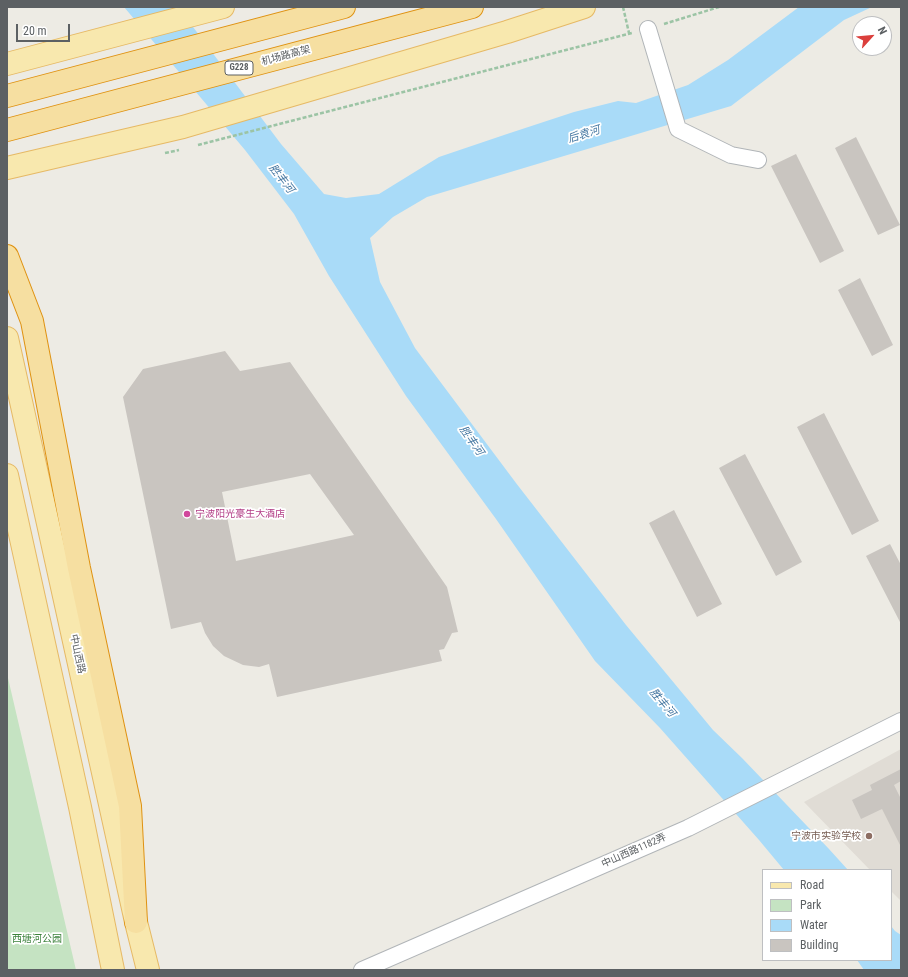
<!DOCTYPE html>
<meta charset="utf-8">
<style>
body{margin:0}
#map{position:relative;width:908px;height:977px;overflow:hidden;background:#edebe4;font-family:"Roboto Condensed",sans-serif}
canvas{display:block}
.frame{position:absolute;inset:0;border:8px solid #5c6063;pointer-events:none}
.legend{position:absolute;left:762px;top:869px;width:130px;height:92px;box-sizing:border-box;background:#fff;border:1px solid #bebfc1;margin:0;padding:5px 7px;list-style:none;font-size:12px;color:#5c6063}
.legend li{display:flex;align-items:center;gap:8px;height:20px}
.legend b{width:20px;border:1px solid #bebfc1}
.north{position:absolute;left:852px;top:16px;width:40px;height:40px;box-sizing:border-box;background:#fff;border:1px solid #bebfc1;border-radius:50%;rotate:63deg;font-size:11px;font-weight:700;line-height:16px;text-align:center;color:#5c6063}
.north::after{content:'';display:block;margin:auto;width:14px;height:18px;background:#db3f3c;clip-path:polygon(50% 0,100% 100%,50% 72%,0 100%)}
.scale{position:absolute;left:16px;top:24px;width:54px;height:18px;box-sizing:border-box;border:2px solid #5c6063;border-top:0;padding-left:5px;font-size:12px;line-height:14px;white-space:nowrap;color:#5c6063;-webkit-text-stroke:3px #fff;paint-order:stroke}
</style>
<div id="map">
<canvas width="908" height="977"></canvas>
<div class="frame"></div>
<ul class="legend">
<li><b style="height:5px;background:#f8e8ae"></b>Road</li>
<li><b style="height:11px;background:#c5e3c2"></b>Park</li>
<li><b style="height:11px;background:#a9dbf8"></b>Water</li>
<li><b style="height:11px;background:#c9c5c0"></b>Building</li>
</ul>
<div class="north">N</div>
<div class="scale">20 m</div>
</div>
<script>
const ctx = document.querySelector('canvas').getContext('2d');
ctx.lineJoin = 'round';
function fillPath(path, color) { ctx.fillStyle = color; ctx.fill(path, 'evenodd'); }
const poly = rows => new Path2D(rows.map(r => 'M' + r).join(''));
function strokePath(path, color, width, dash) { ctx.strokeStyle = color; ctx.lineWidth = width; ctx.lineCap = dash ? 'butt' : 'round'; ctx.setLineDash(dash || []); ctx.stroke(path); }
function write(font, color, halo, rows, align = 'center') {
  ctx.font = font + ' "Roboto Condensed","Noto Sans SC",sans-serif'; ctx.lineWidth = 3.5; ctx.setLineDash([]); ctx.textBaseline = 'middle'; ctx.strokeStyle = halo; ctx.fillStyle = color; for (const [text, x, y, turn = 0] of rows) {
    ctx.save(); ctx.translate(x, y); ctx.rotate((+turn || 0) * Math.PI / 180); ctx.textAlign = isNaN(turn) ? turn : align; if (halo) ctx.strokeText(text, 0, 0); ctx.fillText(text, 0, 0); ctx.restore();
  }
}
fillPath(poly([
 [901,749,901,901,891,891,891,870,870,870,804,802]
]), '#e0dcd5');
fillPath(poly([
 [7,673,8,678,76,970,7,970]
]), '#c5e3c2');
fillPath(poly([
 [124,7,178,7,281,144,324,194,346,198,379,194,439,157,507,134,574,112,618,101,636,103,688,85,728,60,799,7,872,7,844,20,731,106,427,197,393,217,370,238,380,282,415,348,516,483,626,625,713,730,742,758,829,849,848,870,784,870,759,840,660,728,595,661,496,519,406,396,329,276,294,214,245,150],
 [891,926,895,931,901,935,901,970,864,970,857,960,891,960]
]), '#a9dbf8');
fillPath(poly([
 [856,137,900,225,878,235,835,148],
 [796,154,844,251,820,263,771,166],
 [860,278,893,345,872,356,838,290],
 [225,351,240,371,290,362,447,587,458,632,452,633,444,649,439,650,442,661,277,697,269,664,259,667,243,665,224,656,213,646,205,633,201,622,171,629,123,397,143,369],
 [310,474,354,535,236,561,222,492],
 [824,413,879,521,852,535,797,427],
 [745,454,802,562,776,576,719,468],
 [674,510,722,604,697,617,649,523],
 [890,544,901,565,901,624,866,556],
 [901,769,901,781,894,785,901,799,901,847,882,809,861,819,852,800,872,790,870,785]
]), '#c9c5c0');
const minor = poly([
 [648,29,678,129,731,155,758,160],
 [362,970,688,828,901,721]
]);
const primary = poly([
 [7,64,223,7],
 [7,168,183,127,507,32,584,7],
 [7,338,136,922,148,970],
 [7,475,80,807,113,970]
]);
const trunk = poly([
 [7,96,344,7],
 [7,130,472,7],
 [7,256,32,321,79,568,130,806,136,922]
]);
strokePath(minor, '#b1b5b8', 18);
strokePath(primary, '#e6b965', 24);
strokePath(trunk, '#df9212', 24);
strokePath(poly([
 [623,7,629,33],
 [664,24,719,7],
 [198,145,632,33],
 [165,153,179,150]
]), '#9cc4a5', 2.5, [4, 2]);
strokePath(minor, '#fff', 16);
strokePath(primary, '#f8e8ae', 22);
strokePath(trunk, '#f6dfa1', 22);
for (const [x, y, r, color] of [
 [187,514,4,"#d1479c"],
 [869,836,4,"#8d6e63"]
]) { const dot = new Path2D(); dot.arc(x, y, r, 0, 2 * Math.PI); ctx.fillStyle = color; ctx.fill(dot); strokePath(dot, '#fff', 1.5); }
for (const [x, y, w] of [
 [239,68,28]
]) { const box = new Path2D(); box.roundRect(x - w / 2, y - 7, w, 14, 3); ctx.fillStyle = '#fff'; ctx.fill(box); strokePath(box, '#5c6063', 1); }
write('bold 9px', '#5c6063', null, [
 ["G228",239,68]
]);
write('10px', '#5c6063', '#fff', [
 ["机场路高架",286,56,-15],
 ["中山西路",77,654,78],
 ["中山西路1182弄",634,851,-24]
]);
write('10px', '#b23c85', '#fff', [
 ["宁波阳光豪生大酒店",195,514]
], 'left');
write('10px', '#785e54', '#fff', [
 ["宁波市实验学校",861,836]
], 'right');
write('10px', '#3d823c', '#fff', [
 ["西塘河公园",37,939]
]);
write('italic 11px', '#4577a1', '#fff', [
 ["后袁河",584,135,-17],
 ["胜丰河",281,179,52],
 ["胜丰河",471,441,55],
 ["胜丰河",662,703,50]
]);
</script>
